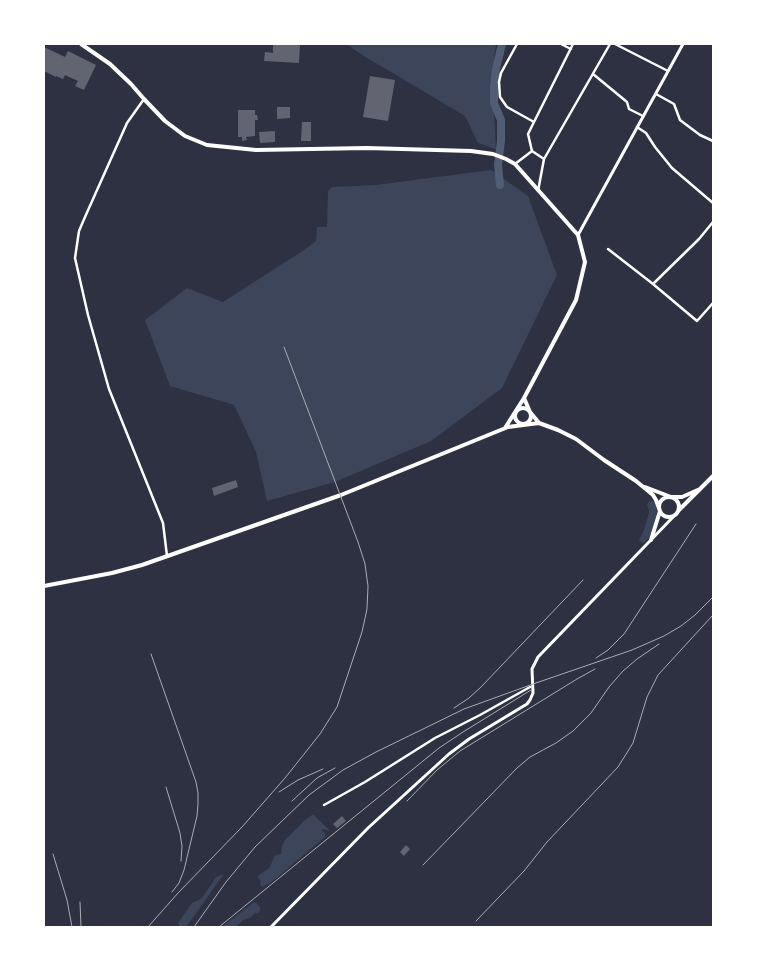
<!DOCTYPE html>
<style>
body{margin:0}
#map{position:relative;width:757px;height:971px;overflow:hidden;background:#2d3142;font-family:Commissioner,sans-serif}
canvas{display:block}
.frame{position:absolute;inset:0;border:45px solid #fff;pointer-events:none}
</style>
<div id="map">
<canvas width="757" height="971"></canvas>
<div class="frame"></div>
</div>
<script>
const ctx = document.querySelector('canvas').getContext('2d');
ctx.lineJoin = 'round';
function fillPath(path, color) { ctx.fillStyle = color; ctx.fill(path, 'evenodd'); }
const poly = rows => new Path2D(rows.map(r => 'M' + r).join(''));
function strokePath(path, color, width, dash) { ctx.strokeStyle = color; ctx.lineWidth = width; ctx.lineCap = dash ? 'butt' : 'round'; ctx.setLineDash(dash || []); ctx.stroke(path); }
fillPath(poly([
 [346,44,496,44,492,75,496,149,478,143,465,116,364,56],
 [491,170,528,196,557,275,502,388,431,441,335,482,267,501,256,452,234,405,170,386,145,320,187,288,223,302,304,250,316,241,317,227,327,227,328,191,332,187,376,185],
 [651,500,654,502,656,505,657,514,652,534,644,543,642,543,639,540,644,530,649,513,649,510,647,504],
 [312,815,314,815,330,831,323,829,322,830,325,834,325,837,269,884,265,885,264,887,261,886,260,884,261,881,258,878,258,876,269,868,272,862,274,857,276,855,281,854,282,846,285,840,306,819],
 [224,874,186,927,180,927,178,923,192,903,202,898,216,877],
 [254,902,256,903,260,907,260,911,258,913,255,913,250,918,243,920,236,927,222,927]
]), '#3c4559');
strokePath(poly([
 [500,185,498,165,501,141,501,120,494,103,494,87,496,69,502,44]
]), '#4f5d75', 8);
fillPath(poly([
 [273,44,300,45,299,63,264,61,265,52,273,53],
 [44,47,65,57,68,51,96,65,84,90,75,86,78,81,65,75,63,79,56,76,56,77,44,71],
 [370,76,395,80,388,121,363,117],
 [277,107,290,107,290,118,277,119],
 [238,110,255,110,255,115,257,115,258,120,255,120,255,136,246,137,247,140,242,141,242,137,238,137],
 [302,122,311,122,311,141,301,141],
 [275,131,275,142,260,143,259,132],
 [236,480,238,487,214,496,212,488],
 [342,816,346,821,337,828,333,824],
 [406,845,410,849,404,856,400,852]
]), '#626471');
strokePath(poly([
 [517,44,501,73,499,82,500,97,507,107,534,122],
 [561,44,571,49],
 [615,44,668,71],
 [593,74,627,102,629,109,643,116],
 [656,94,674,104,680,120,700,135,713,141],
 [144,99,127,123,85,217,79,231,75,258,88,315,109,389,163,523,167,556],
 [637,127,646,133,655,147,672,168,713,203],
 [532,151,544,159],
 [515,164,532,151,528,134,573,44],
 [538,191,544,159,610,44],
 [608,249,653,284,697,321,713,303],
 [653,284,699,239,713,222],
 [324,805,365,782,435,738,480,715,530,687]
]), '#fff', 2.5);
strokePath(poly([
 [578,235,683,44],
 [271,927,368,828,449,754,469,739,527,704,530,700,533,693,532,669,538,657,675,515]
]), '#fff', 3);
strokePath(poly([
 [81,44,110,64,131,84,144,99,165,121,185,136,207,145,256,150,367,148,471,151,493,154,506,159,515,164,578,235,585,262,576,300,524,398,505,428],
 [524,398,530,412,539,423,558,430,576,439,604,460,636,481,653,495,656,500,660,511,651,540],
 '515 416a8 8 0 1 1 16 0a8 8 0 1 1-16 0Z',
 [645,487,671,497,682,497,700,489],
 '659 507a10 10 0 1 1 20 0a10 10 0 1 1-20 0Z',
 [678,511,713,476],
 [44,586,112,573,142,565,341,495,508,427,539,423]
]), '#fff', 4);
strokePath(poly([
 [151,654,196,782,198,793,198,804,197,816,184,870,179,883,172,892],
 [596,658,608,650,624,634,696,524],
 [454,708,469,698,481,687,583,580],
 [166,787,180,833,182,846,181,861],
 [279,792,298,780,323,769],
 [292,801,317,778,335,768],
 [407,801,437,770,460,751,577,679,595,669],
 [53,854,67,900,72,927],
 [423,865,517,768,530,757,556,743,573,731,591,713,609,687,623,671,637,659,659,644],
 [80,902,81,927],
 [476,921,524,871,547,842,618,767,633,743,647,697,658,675,713,615],
 [148,927,178,893,242,827,285,778,320,734,337,707,362,632,367,609,368,586,365,564,358,542,284,347],
 [194,927,226,882,255,847,309,795,343,770,376,752,464,709,533,684,632,650,664,636,681,626,695,615,713,597],
 [219,927,439,748,463,732,531,690]
]), '#abadb3', 1);
</script>
